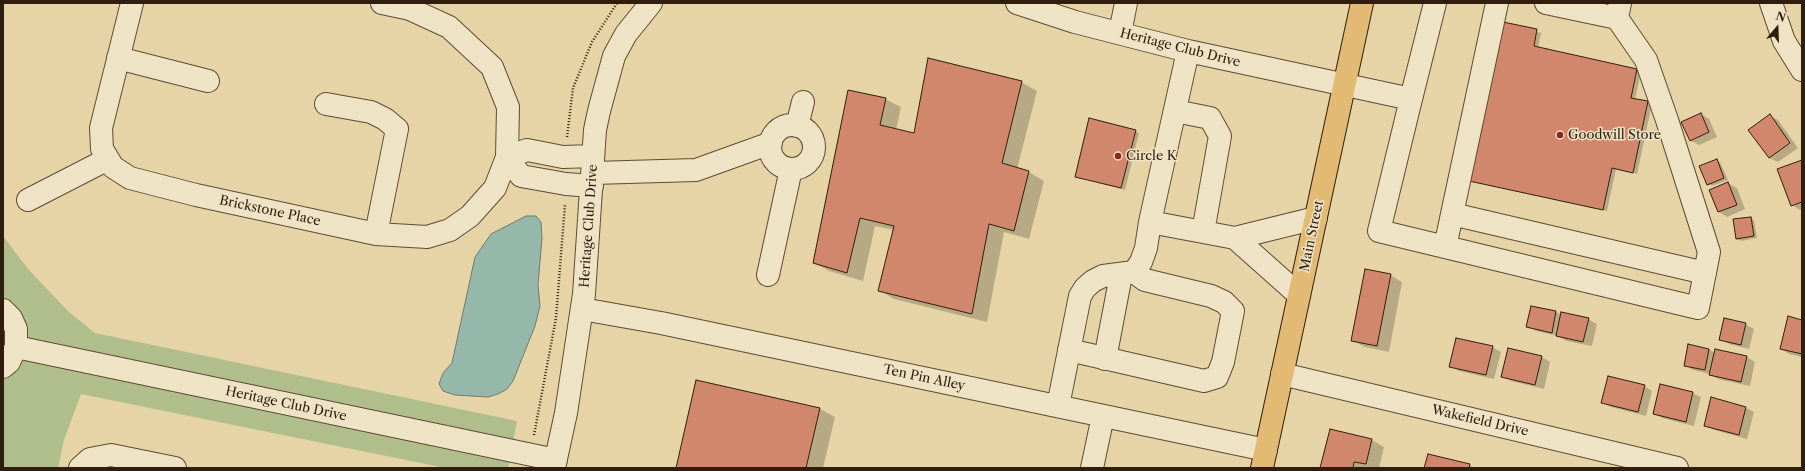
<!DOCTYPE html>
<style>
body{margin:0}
#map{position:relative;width:1805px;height:471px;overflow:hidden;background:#e6d4a7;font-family:"Libre Caslon Text",serif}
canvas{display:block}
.frame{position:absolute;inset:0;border:4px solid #311d0e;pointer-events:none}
.north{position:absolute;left:1757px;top:8px;width:40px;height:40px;-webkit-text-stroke:3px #efe3c6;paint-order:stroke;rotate:19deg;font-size:11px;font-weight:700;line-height:16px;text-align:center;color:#311d0e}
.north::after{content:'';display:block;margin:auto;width:14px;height:18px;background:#311d0e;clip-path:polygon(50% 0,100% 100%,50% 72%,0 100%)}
</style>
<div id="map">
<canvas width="1805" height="471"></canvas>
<div class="frame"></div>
<div class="north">N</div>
</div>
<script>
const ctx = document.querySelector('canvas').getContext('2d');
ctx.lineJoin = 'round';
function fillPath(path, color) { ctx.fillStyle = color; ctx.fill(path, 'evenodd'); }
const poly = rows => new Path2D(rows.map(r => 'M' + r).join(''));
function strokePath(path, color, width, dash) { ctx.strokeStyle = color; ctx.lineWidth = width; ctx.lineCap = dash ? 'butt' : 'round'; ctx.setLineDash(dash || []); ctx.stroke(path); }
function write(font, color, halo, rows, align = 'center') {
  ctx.font = font + ' "Libre Caslon Text",serif'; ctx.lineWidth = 3; ctx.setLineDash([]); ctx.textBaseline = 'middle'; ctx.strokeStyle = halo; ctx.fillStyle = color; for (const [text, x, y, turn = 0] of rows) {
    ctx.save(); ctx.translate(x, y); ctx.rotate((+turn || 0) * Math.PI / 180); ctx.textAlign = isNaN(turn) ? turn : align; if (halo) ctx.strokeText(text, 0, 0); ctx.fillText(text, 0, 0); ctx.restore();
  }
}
fillPath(poly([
 [3,236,28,269,69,312,95,333,517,421,508,468,445,468,81,394,64,440,58,468,3,468]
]), '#b0be8c');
const water = poly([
 [526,216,536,216,541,222,542,238,538,285,540,306,535,326,513,381,507,389,498,394,488,397,455,395,443,391,439,384,443,373,452,363,475,257,491,234,526,216]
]);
fillPath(water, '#96b8ab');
strokePath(water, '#6e7a6c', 1);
fillPath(poly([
 [1504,23,1541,33,1538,48,1637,70,1641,72,1635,99,1652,104,1637,174,1616,169,1607,211,1474,182,1470,180],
 [1021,82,1037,91,1017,169,1029,172,1044,181,1029,239,1004,232,987,322,894,299,879,290,894,230,875,226,863,281,829,271,814,263,885,99,901,107,896,130,915,135],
 [1701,114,1709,119,1717,137,1699,145,1690,140],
 [1770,116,1778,120,1798,148,1778,162,1769,158],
 [1135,131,1139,133,1125,190,1076,176],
 [1716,160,1720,162,1728,180,1712,186,1708,184],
 [1802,161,1802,209,1800,210,1792,205],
 [1728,183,1737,188,1745,209,1727,217,1719,212,1710,191],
 [1750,218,1754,220,1757,238,1741,241,1737,239],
 [1390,275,1402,282,1389,352,1365,347,1352,340],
 [1531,307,1556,312,1562,315,1588,319,1597,324,1592,346,1566,341,1558,336,1536,331,1527,326],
 [1802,321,1802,357,1789,354,1781,349],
 [1745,324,1754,329,1749,349,1729,344,1721,339],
 [1492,347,1501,352,1494,379,1459,371,1451,366],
 [1709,349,1715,353,1715,350,1747,357,1755,362,1750,386,1718,379,1710,374,1693,370,1685,365],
 [1542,357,1550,362,1544,389,1511,381,1503,377],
 [697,381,820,409,835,417,823,468,677,468],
 [1644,386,1652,391,1646,416,1611,407,1603,402],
 [1692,393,1701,397,1694,426,1662,418,1654,413],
 [1746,408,1754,412,1747,439,1714,430,1705,425],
 [1330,430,1372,440,1384,447,1379,468,1321,468],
 [1469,465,1475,468,1425,468]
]), '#0003');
const building = poly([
 [1503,22,1537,29,1534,46,1637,69,1631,98,1648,101,1633,173,1612,168,1603,210,1469,181,1503,22],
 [928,58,1022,81,1002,163,1029,171,1014,231,989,224,972,314,878,291,894,226,860,218,847,273,813,263,848,90,886,98,880,125,914,133,928,58],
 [1701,113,1709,132,1690,141,1681,122,1701,113],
 [1770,114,1790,143,1769,158,1748,130,1770,114],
 [1089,118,1136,130,1121,188,1075,177,1089,118],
 [1717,159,1724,178,1707,185,1699,166,1717,159],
 [1802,160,1802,202,1791,206,1777,169,1802,160],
 [1728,182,1737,205,1718,212,1709,190,1728,182],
 [1751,217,1754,236,1736,239,1733,219,1751,217],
 [1365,269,1391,274,1377,346,1351,341,1365,269],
 [1531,306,1556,311,1552,333,1526,327,1531,306],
 [1561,312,1589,318,1583,342,1556,336,1561,312],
 [1788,316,1802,320,1802,354,1780,349,1788,316],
 [1724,318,1746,323,1741,345,1719,340,1724,318],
 [1456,338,1493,346,1486,375,1449,367,1456,338],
 [1688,344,1709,349,1705,370,1684,366,1688,344],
 [1508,348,1542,356,1535,385,1501,377,1508,348],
 [1715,349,1747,356,1741,382,1709,375,1715,349],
 [1608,376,1645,385,1638,412,1601,403,1608,376],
 [696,380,820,408,806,468,676,468,696,380],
 [1660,384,1693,392,1686,422,1653,414,1660,384],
 [1711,397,1746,407,1739,435,1704,426,1711,397],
 [1330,429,1372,439,1366,464,1354,462,1353,468,1320,468,1330,429],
 [1428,454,1470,464,1469,468,1424,468,1428,454]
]);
fillPath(building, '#d0876b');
strokePath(building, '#311d0e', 1);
const minor = poly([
 [132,3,101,128,102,149,113,167,130,178,196,195,376,234,427,237,450,230,470,216,495,188,507,157],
 [382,3,410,9,449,27,492,67,508,107,507,157,521,176,566,184,592,186],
 [1017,3,1075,22,1188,51,1411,99,1435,3],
 [1546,3,1617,18],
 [1771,3,1784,41,1802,70],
 [1120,33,1126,3],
 [1188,51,1150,222,1235,238,1316,218],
 [118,58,208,81],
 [1411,99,1379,231,1698,308,1709,252,1667,120,1646,60,1617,18,1620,3],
 [326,104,371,112,385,119,397,129,376,234],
 [1175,111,1210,118,1220,136,1203,232],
 '770 147a22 22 0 1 1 44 0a22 22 0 1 1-44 0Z',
 [797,126,803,102],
 [507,157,527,150,563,157,593,156],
 [593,173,696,170,771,143],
 [28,200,108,159],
 [1452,214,1705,273],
 [1235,238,1299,295],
 [1445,247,1497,3],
 [768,275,791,169],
 [582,309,661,323,1266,450],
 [3,310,11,318,16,329,16,347,9,362,3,367],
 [16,347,556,460],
 [1069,350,1204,381,1217,377,1223,362,1233,311,1224,302,1211,296,1145,280,1134,272],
 [1105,359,1121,275],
 [1282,374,1677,468],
 [1058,406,1080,296,1085,288,1093,281,1103,276,1134,272,1141,262,1146,248,1150,222],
 [80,468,90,459,111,455,175,468],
 [554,468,566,413,584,294,595,130,599,111,614,56,626,34,651,3],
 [1092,468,1103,416]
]);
const major = poly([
 [1262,468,1362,3]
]);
strokePath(minor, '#5e4b34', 24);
strokePath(major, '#311d0e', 24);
strokePath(poly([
 [567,137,573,88,592,42,617,3],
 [534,435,556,318,565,204]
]), '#311d0e', 2.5, [1, 2]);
strokePath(minor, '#efe3c6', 22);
strokePath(major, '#e3ba74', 22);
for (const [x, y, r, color] of [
 [1560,135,4,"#8f2418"],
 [1118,156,4,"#8f2418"]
]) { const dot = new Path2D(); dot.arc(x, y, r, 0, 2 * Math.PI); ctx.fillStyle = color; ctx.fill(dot); strokePath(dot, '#efe3c6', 1.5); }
write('13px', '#311d0e', '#efe3c6', [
 ["Heritage Club Drive",1180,48,14],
 ["Brickstone Place",270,211,12],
 ["Heritage Club Drive",589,226,-86],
 ["Main Street",1312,236,-78],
 ["Ten Pin Alley",924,378,12],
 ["Heritage Club Drive",286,404,12],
 ["Wakefield Drive",1480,421,13]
]);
write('13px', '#311d0e', '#efe3c6', [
 ["Goodwill Store",1568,135],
 ["Circle K",1126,156]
], 'left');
</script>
